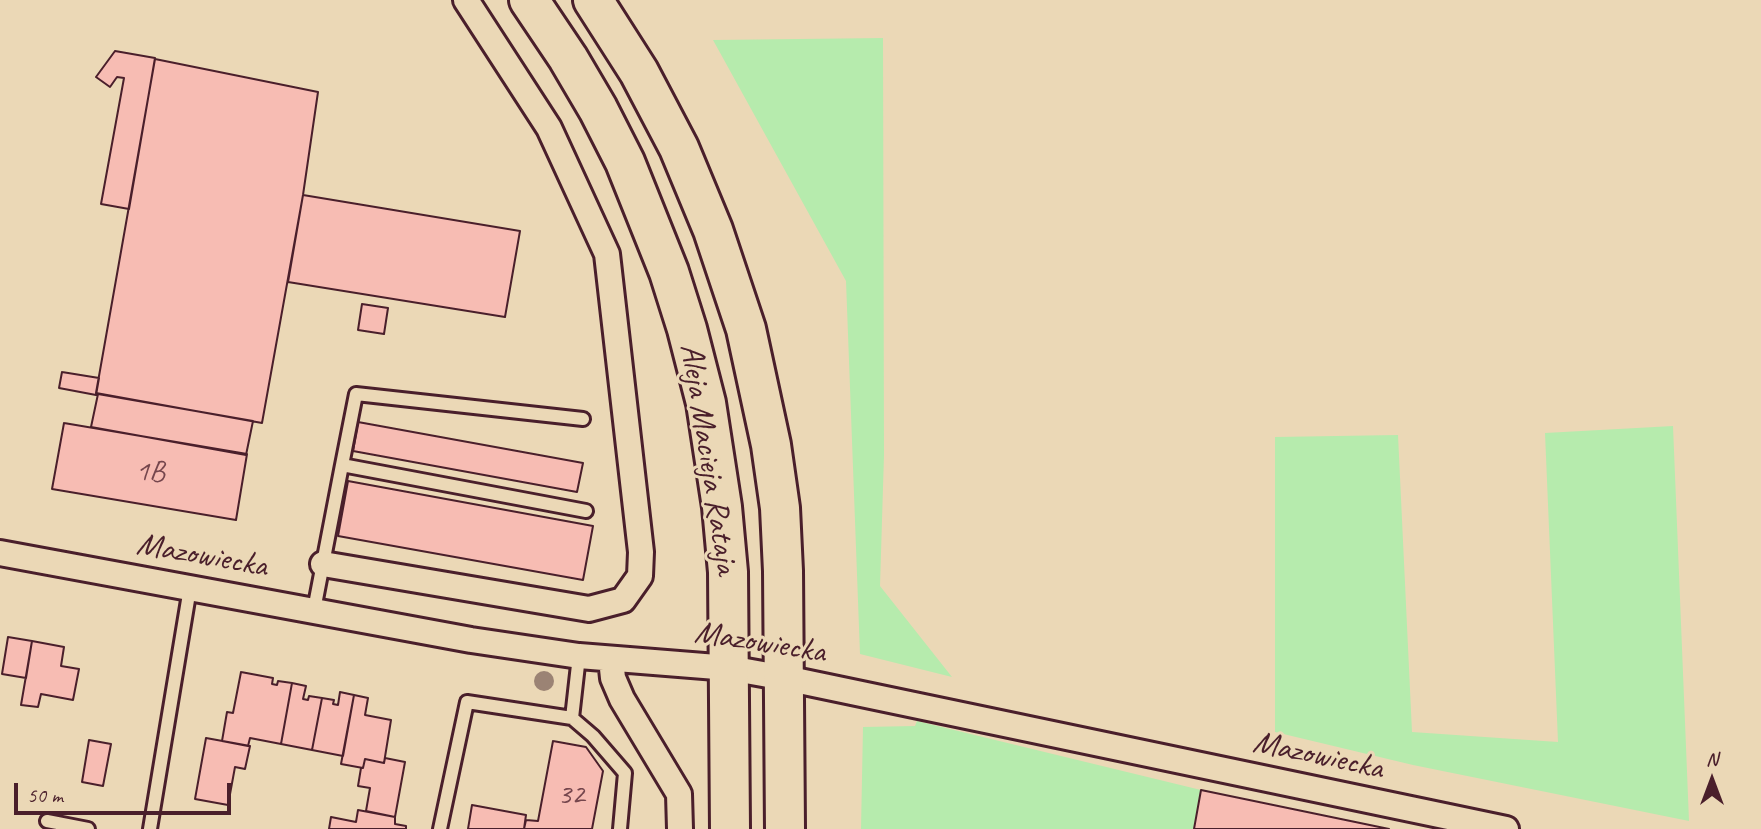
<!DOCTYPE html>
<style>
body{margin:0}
#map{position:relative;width:1761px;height:829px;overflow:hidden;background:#ebd8b6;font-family:Caveat,sans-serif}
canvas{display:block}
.north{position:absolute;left:1677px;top:745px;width:70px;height:70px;-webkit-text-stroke:5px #ebd8b6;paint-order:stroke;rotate:0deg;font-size:19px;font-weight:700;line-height:28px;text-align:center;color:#4a1f2b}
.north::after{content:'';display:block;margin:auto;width:24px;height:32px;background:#4a1f2b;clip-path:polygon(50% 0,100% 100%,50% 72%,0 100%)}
.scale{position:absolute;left:14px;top:783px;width:217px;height:32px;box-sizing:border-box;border:4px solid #4a1f2b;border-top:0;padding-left:9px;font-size:21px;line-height:24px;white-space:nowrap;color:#4a1f2b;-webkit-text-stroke:5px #ebd8b6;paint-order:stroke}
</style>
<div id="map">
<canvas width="1761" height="829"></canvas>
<div class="north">N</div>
<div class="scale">50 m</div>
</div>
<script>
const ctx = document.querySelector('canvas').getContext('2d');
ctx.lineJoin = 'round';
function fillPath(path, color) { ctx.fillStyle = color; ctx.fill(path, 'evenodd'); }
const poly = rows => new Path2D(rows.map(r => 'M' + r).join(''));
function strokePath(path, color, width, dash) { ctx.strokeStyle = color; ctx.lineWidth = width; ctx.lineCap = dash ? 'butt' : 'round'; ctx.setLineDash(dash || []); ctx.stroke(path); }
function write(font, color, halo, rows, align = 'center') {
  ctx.font = font + ' Caveat,sans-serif'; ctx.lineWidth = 6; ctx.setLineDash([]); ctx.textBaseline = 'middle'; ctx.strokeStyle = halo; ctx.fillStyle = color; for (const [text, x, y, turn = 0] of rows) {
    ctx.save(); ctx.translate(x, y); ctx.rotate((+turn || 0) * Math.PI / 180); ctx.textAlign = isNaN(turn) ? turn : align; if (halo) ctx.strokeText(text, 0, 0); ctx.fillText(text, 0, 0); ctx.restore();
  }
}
fillPath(poly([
 [883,38,884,455,880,586,952,677,860,654,846,281,713,40],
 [1673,426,1689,821,1413,765,1275,732,1275,437,1398,435,1412,732,1558,742,1545,433],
 [917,721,1201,790,1194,829,861,829,863,727,915,726]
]), '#b6ebad');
const building = poly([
 [115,51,155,58,129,209,101,204,124,78,117,77,110,87,96,77,115,51],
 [155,59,318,92,303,195,262,423,96,393,155,59],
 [303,195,520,231,505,317,288,282,303,195],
 [362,304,388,308,384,334,358,330,362,304],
 [62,372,99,378,96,395,59,388,62,372],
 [98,394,253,421,246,455,91,427,98,394],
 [358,422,583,463,577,492,353,451,358,422],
 [64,423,247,454,236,520,52,489,64,423],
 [348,481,593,526,583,580,338,536,348,481],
 [8,637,32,641,26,678,2,674,8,637],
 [32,641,64,647,61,666,79,669,73,700,41,694,38,707,21,705,32,641],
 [241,672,273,678,272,684,277,685,278,681,292,683,281,744,250,738,248,746,222,741,227,712,233,713,241,672],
 [292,683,306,686,303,699,308,700,309,696,322,698,312,750,281,744,292,683],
 [340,692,354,695,343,756,312,750,322,698,334,700,333,704,338,705,340,692],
 [354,695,368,698,365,715,391,720,384,763,365,759,363,768,341,764,354,695],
 [206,738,250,746,245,769,235,767,228,805,195,799,206,738],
 [89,740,111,744,103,786,82,782,89,740],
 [553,741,586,747,603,771,592,829,524,829,526,820,538,821,553,741],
 [385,758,405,762,395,817,366,811,370,788,358,786,361,768,363,768,365,759,384,763,385,758],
 [1201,790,1389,829,1194,829,1201,790],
 [472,805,526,815,524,829,468,829,472,805],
 [358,810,395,817,395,824,406,826,406,829,329,829,331,817,356,822,358,810]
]);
fillPath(building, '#f7bcb3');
strokePath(building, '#4a1f2b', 2);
const lane = poly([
 [342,465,356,394,583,419],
 [314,610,342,465,586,511],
 [579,656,572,718,593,736,625,773,620,829],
 [47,821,88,829],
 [150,829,190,588],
 [440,829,467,702,572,718]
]);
const street = poly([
 [0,553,471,640,579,656,729,668,785,678,1506,829],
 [323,564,589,609,623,600,640,576,641,552,607,254,549,128,466,0],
 [611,659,613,678,622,699,679,794,680,829]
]);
const primary = poly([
 [529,0,568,58,598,109,625,162,669,272,687,329,706,403,722,507,728,572,730,829],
 [593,0,639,72,679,148,713,230,746,329,771,445,780,508,783,571,785,829]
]);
strokePath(lane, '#4a1f2b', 18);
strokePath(street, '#4a1f2b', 30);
strokePath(primary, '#4a1f2b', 44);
strokePath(lane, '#ebd8b6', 12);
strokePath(street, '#ebd8b6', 24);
strokePath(primary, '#ebd8b6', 38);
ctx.fillStyle = '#9b8374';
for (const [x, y] of [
 [544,681]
]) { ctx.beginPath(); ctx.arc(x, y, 10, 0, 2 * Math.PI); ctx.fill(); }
write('30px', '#75464d', null, [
 ["1B",150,472],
 ["32",571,795]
]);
write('33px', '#4a1f2b', '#ebd8b6', [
 ["Aleja Macieja Rataja",708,459,81],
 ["Mazowiecka",202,556,10],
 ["Mazowiecka",760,643,9],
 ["Mazowiecka",1318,756,12]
]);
</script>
